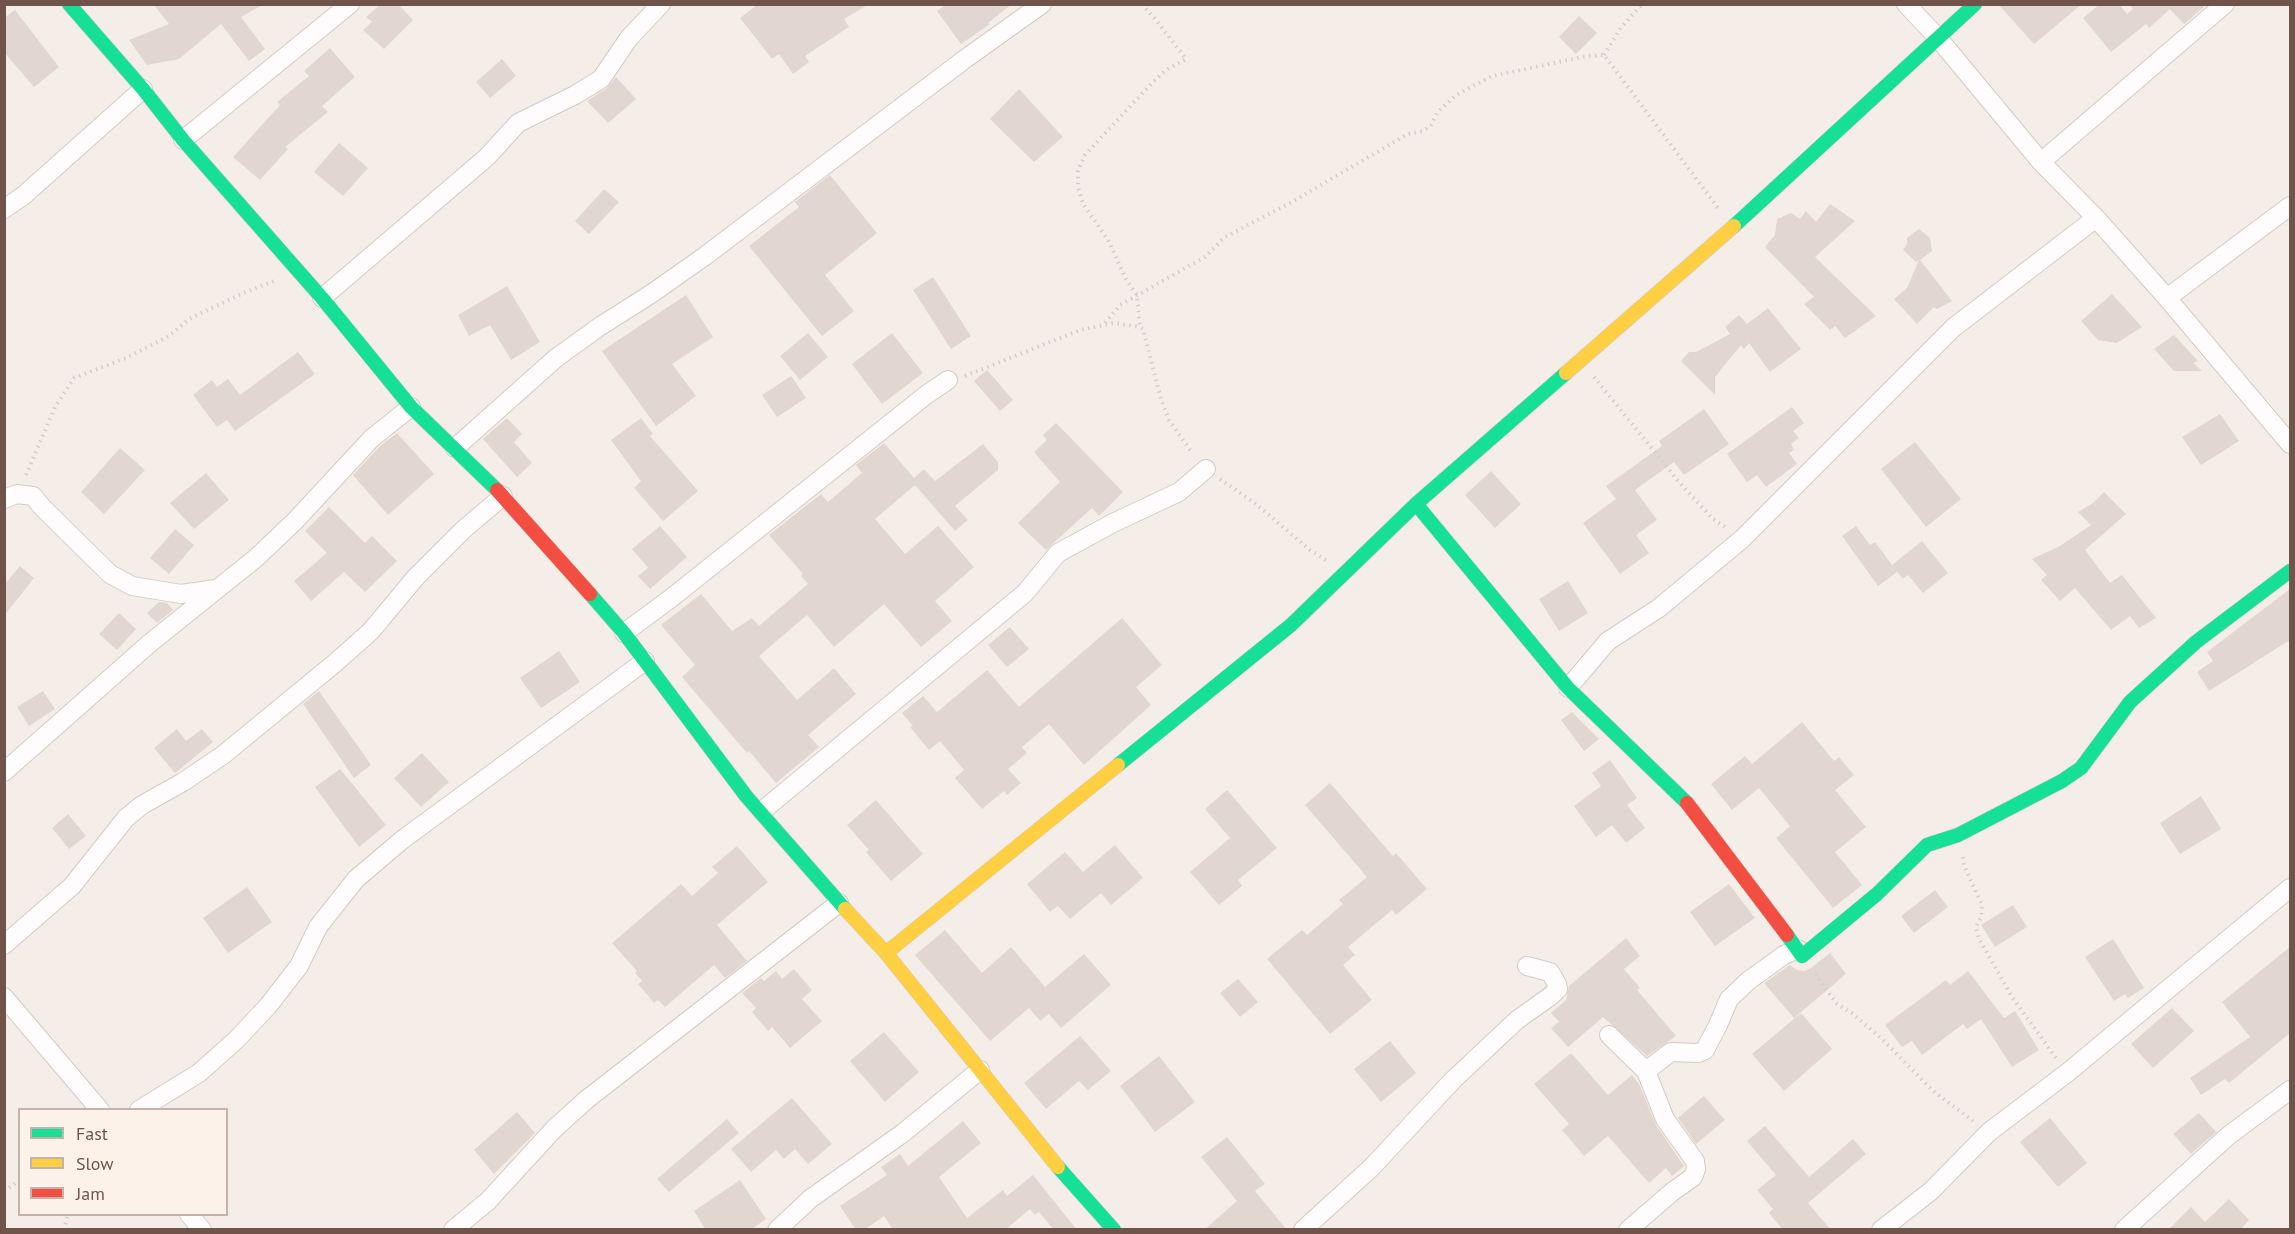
<!DOCTYPE html>
<style>
body{margin:0}
#map{position:relative;width:2295px;height:1234px;overflow:hidden;background:#f5eee8;font-family:"PT Sans",sans-serif}
canvas{display:block}
.frame{position:absolute;inset:0;border:6px solid #70534b;pointer-events:none}
.legend{position:absolute;left:18px;top:1108px;width:210px;height:108px;box-sizing:border-box;background:#fdf2e9;border:2px solid #c5b2aa;margin:0;padding:8px 10px;list-style:none;font-size:18px;color:#70534b}
.legend li{display:flex;align-items:center;gap:12px;height:30px}
.legend b{width:30px;border:2px solid #c5b2aa}
</style>
<div id="map">
<canvas width="2295" height="1234"></canvas>
<div class="frame"></div>
<ul class="legend">
<li><b style="height:8px;background:#16e098"></b>Fast</li>
<li><b style="height:8px;background:#ffcf43"></b>Slow</li>
<li><b style="height:8px;background:#f24e42"></b>Jam</li>
</ul>
</div>
<script>
const ctx = document.querySelector('canvas').getContext('2d');
ctx.lineJoin = 'round';
function fillPath(path, color) { ctx.fillStyle = color; ctx.fill(path, 'evenodd'); }
const poly = rows => new Path2D(rows.map(r => 'M' + r).join(''));
function strokePath(path, color, width, dash) { ctx.strokeStyle = color; ctx.lineWidth = width; ctx.lineCap = dash ? 'butt' : 'round'; ctx.setLineDash(dash || []); ctx.stroke(path); }
fillPath(poly([
 [153,4,264,4,241,17,265,49,249,61,221,24,179,59,147,65,129,40,169,24],
 [381,4,398,4,413,20,384,49,363,30,372,22,366,17],
 [758,4,869,4,844,19,849,27,805,56,809,62,793,74,779,54,772,59,740,18],
 [947,4,1012,4,988,23,990,24,961,44,937,11],
 [1998,4,2082,4,2034,44],
 [2100,4,2119,4,2127,14,2133,9,2129,4,2207,4,2184,24,2170,9,2149,28,2146,24,2111,52,2083,18],
 [15,10,59,67,34,87,4,52,4,18],
 [1579,16,1597,33,1576,54,1559,37],
 [330,48,355,77,322,106,328,112,285,147,288,149,260,180,233,157,280,105,277,102,309,76,304,71],
 [502,59,516,76,490,98,476,82],
 [616,77,636,99,608,123,587,101,607,88],
 [1019,89,1063,137,1034,162,990,119],
 [339,143,368,168,343,196,314,172],
 [830,175,877,233,825,275,854,311,822,336,749,246,799,207,795,202],
 [604,189,619,202,589,234,575,221],
 [1830,204,1855,221,1815,257,1876,316,1845,338,1835,326,1830,330,1804,304,1814,297,1765,247,1775,235,1777,219,1791,213,1800,219,1806,211,1816,222],
 [1919,229,1930,238,1932,251,1920,260,1952,301,1937,309,1934,307,1917,324,1894,299,1907,288,1919,260,1916,262,1903,250,1907,244,1907,238],
 [933,277,971,336,951,349,913,290],
 [507,286,540,342,511,360,490,325,469,336,458,315],
 [2112,294,2142,327,2117,343,2098,340,2081,321],
 [686,295,713,337,672,364,696,396,656,426,602,351],
 [1768,308,1801,349,1770,372,1749,343,1744,349,1741,345,1715,377,1715,395,1681,361,1689,352,1696,352,1730,334,1725,327,1739,315,1747,324],
 [808,333,828,357,800,380,780,356],
 [892,333,923,373,882,404,852,364],
 [2174,335,2198,361,2193,363,2202,371,2174,371,2154,349],
 [298,352,315,374,235,431,227,420,217,427,193,395,212,380,217,387,228,379,240,395],
 [987,370,1013,400,1000,411,974,381],
 [791,376,806,398,777,417,762,395],
 [1792,407,1804,423,1793,431,1799,438,1791,444,1794,450,1789,453,1797,464,1766,487,1757,475,1747,482,1727,454],
 [1704,409,1729,444,1684,475,1674,462,1635,490,1657,520,1636,535,1649,553,1620,574,1583,523,1616,499,1606,486,1662,446,1659,441],
 [2220,414,2239,441,2201,465,2182,437],
 [507,418,522,434,514,442,532,463,517,477,483,439],
 [641,418,653,434,650,436,698,491,663,521,634,488,641,481,611,440],
 [1056,423,1123,492,1099,516,1092,508,1046,550,1018,523,1060,482,1034,452,1047,440,1043,435],
 [397,433,434,474,388,515,353,475,380,446],
 [1915,442,1961,499,1926,527,1881,469],
 [884,443,914,478,924,469,935,481,983,444,998,462,998,470,955,506,968,520,955,531,915,485,875,519,905,554,938,526,974,567,935,601,952,621,921,647,884,604,834,647,807,615,759,656,797,700,834,668,856,694,808,735,819,747,776,783,749,751,747,753,682,677,695,665,661,625,701,594,732,631,752,618,759,626,808,584,801,576,803,574,769,535,821,494,828,502,862,473,856,465],
 [120,448,145,470,104,514,81,492],
 [1491,471,1521,504,1495,528,1465,495],
 [206,473,229,500,194,529,170,503],
 [2104,492,2126,514,2085,550,2110,583,2122,575,2156,618,2139,628,2130,616,2111,630,2075,588,2060,601,2041,580,2047,575,2032,559,2060,546,2091,525,2078,512,2093,503],
 [329,507,365,543,372,536,397,561,365,592,344,572,311,601,294,581,327,553,305,531],
 [660,526,687,557,650,589,638,576,648,568,632,549],
 [1856,526,1870,545,1875,542,1892,565,1922,541,1948,573,1923,593,1908,575,1903,579,1894,568,1897,572,1878,586,1842,536],
 [175,529,194,545,169,574,150,558],
 [20,566,34,578,4,616,4,585],
 [1568,581,1588,613,1559,631,1539,599],
 [2290,589,2290,640,2209,691,2197,672,2213,661,2207,652],
 [159,602,167,603,173,610,157,623,147,613],
 [119,613,136,629,117,650,99,634],
 [1122,618,1162,665,1136,687,1151,705,1084,765,1049,724,1022,747,1027,753,1008,769,1021,783,1007,795,1004,791,982,809,955,778,964,770,940,741,929,750,910,727,913,726,902,713,923,696,937,712,987,670,1019,707],
 [1010,627,1029,649,1007,667,988,645],
 [559,651,580,682,541,708,520,678],
 [43,691,55,709,29,726,17,707],
 [319,691,371,765,354,778,303,704],
 [1572,712,1599,739,1584,751,1561,720],
 [1802,722,1834,761,1839,757,1854,775,1835,790,1866,827,1835,852,1862,885,1833,908,1776,838,1790,826,1759,788,1732,810,1711,784,1745,756,1752,764],
 [177,729,186,741,202,729,213,742,175,773,154,748],
 [422,753,449,782,421,807,394,778],
 [1610,760,1637,798,1627,805,1645,828,1626,843,1612,825,1596,837,1574,806,1601,786,1592,773],
 [340,769,386,825,359,847,315,787],
 [1330,783,1393,856,1396,853,1427,889,1396,915,1392,910,1348,947,1355,955,1343,965,1372,1000,1330,1034,1267,959,1302,930,1307,935,1343,904,1339,900,1367,877,1305,805],
 [1227,790,1277,848,1238,880,1242,886,1219,905,1190,872,1230,838,1205,809],
 [2201,796,2221,829,2180,854,2160,823],
 [876,800,923,854,891,881,866,852,869,850,847,825],
 [68,814,86,836,69,849,52,828],
 [1115,845,1143,878,1111,905,1101,893,1070,919,1058,906,1050,912,1027,884,1065,852,1083,872],
 [737,846,768,882,717,925,747,961,725,978,714,965,665,1007,658,1000,654,1003,638,984,642,981,635,973,637,971,612,943,681,884,692,896,718,873,712,867],
 [1729,884,1755,918,1715,946,1690,912],
 [247,887,272,922,228,953,203,918],
 [1935,890,1948,907,1914,933,1901,916],
 [2013,905,2027,927,1995,947,1981,925],
 [945,930,982,973,1011,947,1045,987,1084,954,1111,985,1061,1028,1049,1014,1040,1021,1029,1008,990,1041,915,955],
 [1626,938,1640,956,1624,969,1640,988,1637,990,1676,1036,1647,1056,1603,1017,1568,1047,1551,1028,1559,1022,1551,1013,1566,1000,1569,986],
 [2113,939,2144,988,2128,998,2125,994,2114,1001,2085,957],
 [2290,947,2290,1033,2229,1083,2225,1079,2201,1095,2190,1078,2250,1037,2222,1002],
 [1830,953,1846,974,1794,1018,1764,983,1790,965,1797,970,1805,971,1811,968],
 [794,969,812,990,802,999,822,1021,790,1048,772,1027,768,1031,752,1012,756,1008,742,993,761,978,764,981,776,971,782,979],
 [1968,971,2004,1018,2015,1011,2039,1050,2012,1067,1981,1019,1967,1029,1963,1024,1922,1055,1912,1041,1902,1047,1885,1025,1946,980,1950,985],
 [1238,979,1258,1002,1240,1017,1220,993],
 [2172,1008,2194,1031,2153,1068,2131,1044],
 [1801,1013,1832,1049,1784,1091,1752,1054],
 [884,1032,919,1072,885,1102,850,1061],
 [1080,1036,1111,1071,1088,1090,1079,1081,1046,1109,1024,1083],
 [1390,1041,1416,1073,1381,1102,1354,1069],
 [1571,1053,1608,1095,1632,1075,1639,1084,1656,1125,1684,1166,1672,1176,1666,1168,1649,1183,1608,1136,1584,1156,1562,1130,1569,1124,1534,1084],
 [1159,1056,1195,1102,1155,1132,1120,1086],
 [1704,1096,1725,1120,1696,1144,1678,1118],
 [792,1098,832,1144,808,1164,795,1149,784,1159,776,1150,751,1172,731,1149],
 [517,1112,535,1133,494,1174,474,1150],
 [2199,1113,2216,1132,2191,1154,2173,1134],
 [2050,1118,2087,1163,2058,1187,2020,1142],
 [727,1119,739,1133,669,1192,657,1179],
 [963,1121,981,1143,939,1177,967,1218,1003,1190,1007,1196,1033,1175,1077,1230,1054,1230,1039,1212,1035,1215,1030,1209,1005,1230,893,1230,884,1216,864,1230,856,1230,840,1206,887,1175,881,1167,900,1154,908,1166],
 [1765,1126,1809,1177,1853,1139,1866,1154,1808,1203,1831,1230,1783,1230,1769,1213,1773,1209,1757,1190,1776,1175,1747,1141],
 [1227,1137,1265,1184,1255,1191,1287,1230,1204,1230,1237,1201,1201,1157],
 [740,1180,766,1219,750,1230,706,1230,694,1211],
 [2229,1199,2249,1220,2240,1230,2168,1230,2191,1207,2205,1222]
]), '#e1d6d0');
const street = poly([
 [1906,4,1938,38,2041,162,2096,218,2167,298,2290,444],
 [183,140,350,4],
 [2041,162,2225,4],
 [4,209,23,196,143,89],
 [322,298,487,157,518,123,575,95,601,79,629,38,661,4],
 [2167,298,2290,206],
 [455,448,556,358,599,327,651,294,705,256,965,59,1042,4],
 [4,499,17,494,33,496,42,507,110,574,132,586,181,594,216,589],
 [624,633,670,599,926,395,948,380],
 [1568,688,1608,641,1659,608,1742,539,1953,328,2096,218],
 [4,772,150,643,256,558,295,521,372,438,411,407],
 [762,811,1025,593,1058,553,1113,523,1179,492,1206,469],
 [4,945,72,886,126,818,142,805,183,782,223,755,335,663,371,631,416,577,463,530,503,496],
 [4,997,100,1110],
 [1609,1035,1646,1071,1665,1119,1695,1161,1696,1169,1693,1177,1672,1192,1628,1230],
 [1646,1071,1671,1052,1698,1053,1705,1050,1718,1025,1729,999,1748,981,1784,955,1798,949],
 [139,1110,199,1073,236,1040,268,1006,299,966,318,927,356,879,402,840,645,661],
 [189,1214,202,1230],
 [453,1230,488,1201,554,1129,586,1100,839,903],
 [777,1230,810,1199,903,1133,980,1070],
 [1303,1230,1372,1167,1453,1080,1517,1020,1552,995,1558,989,1557,984,1550,972,1527,966],
 [1881,1230,1931,1191,1989,1132,2067,1073,2290,888],
 [2124,1230,2228,1136,2290,1090]
]);
const fast = poly([
 [69,4,143,89,183,140,322,298,411,407,497,490],
 [1734,226,1975,4],
 [1416,504,1568,688,1687,803],
 [590,594,624,633,746,796,845,909],
 [1118,765,1291,625,1416,504,1566,373],
 [1787,935,1802,956,1877,894,1927,845,1958,835,2062,781,2081,768,2130,702,2196,642,2290,571],
 [1058,1167,1114,1230]
]);
const slow = poly([
 [1566,373,1734,226],
 [845,909,886,953,1058,1167],
 [886,953,1118,765]
]);
const jam = poly([
 [497,490,590,594],
 [1687,803,1787,935]
]);
strokePath(street, '#d4cac5', 20);
strokePath(fast, '#d4cac5', 15);
strokePath(slow, '#d4cac5', 15);
strokePath(jam, '#d4cac5', 15);
strokePath(poly([
 [1142,4,1160,25,1186,59,1166,70,1151,84,1085,155,1078,171,1078,187,1083,204,1108,240,1127,281,1137,295,1140,327,1143,329,1161,399,1169,420,1193,454],
 [1604,55,1620,29,1642,4],
 [1105,323,1120,305,1205,257,1225,237,1290,203,1408,134,1423,131,1431,125,1437,113,1456,95,1492,76,1587,56,1604,55,1718,208],
 [965,376,1080,330,1114,323,1140,327],
 [1594,377,1679,482,1713,519,1725,527],
 [26,475,55,407,74,378,126,358,169,336,189,319,243,293,277,280],
 [1220,479,1256,504,1310,550,1326,560],
 [1963,857,1964,866,1982,905,1981,918,1976,927,1978,937,2012,997,2056,1058],
 [1815,974,1837,1004,1853,1014,1882,1039,1932,1090,1973,1121],
 [4,1191,20,1180],
 [64,1230,68,1214]
]), '#d6ccca', 4, [1.5, 4.5]);
strokePath(street, '#fefcfc', 18);
strokePath(fast, '#16e098', 14);
strokePath(slow, '#ffcf43', 14);
strokePath(jam, '#f24e42', 14);
</script>
